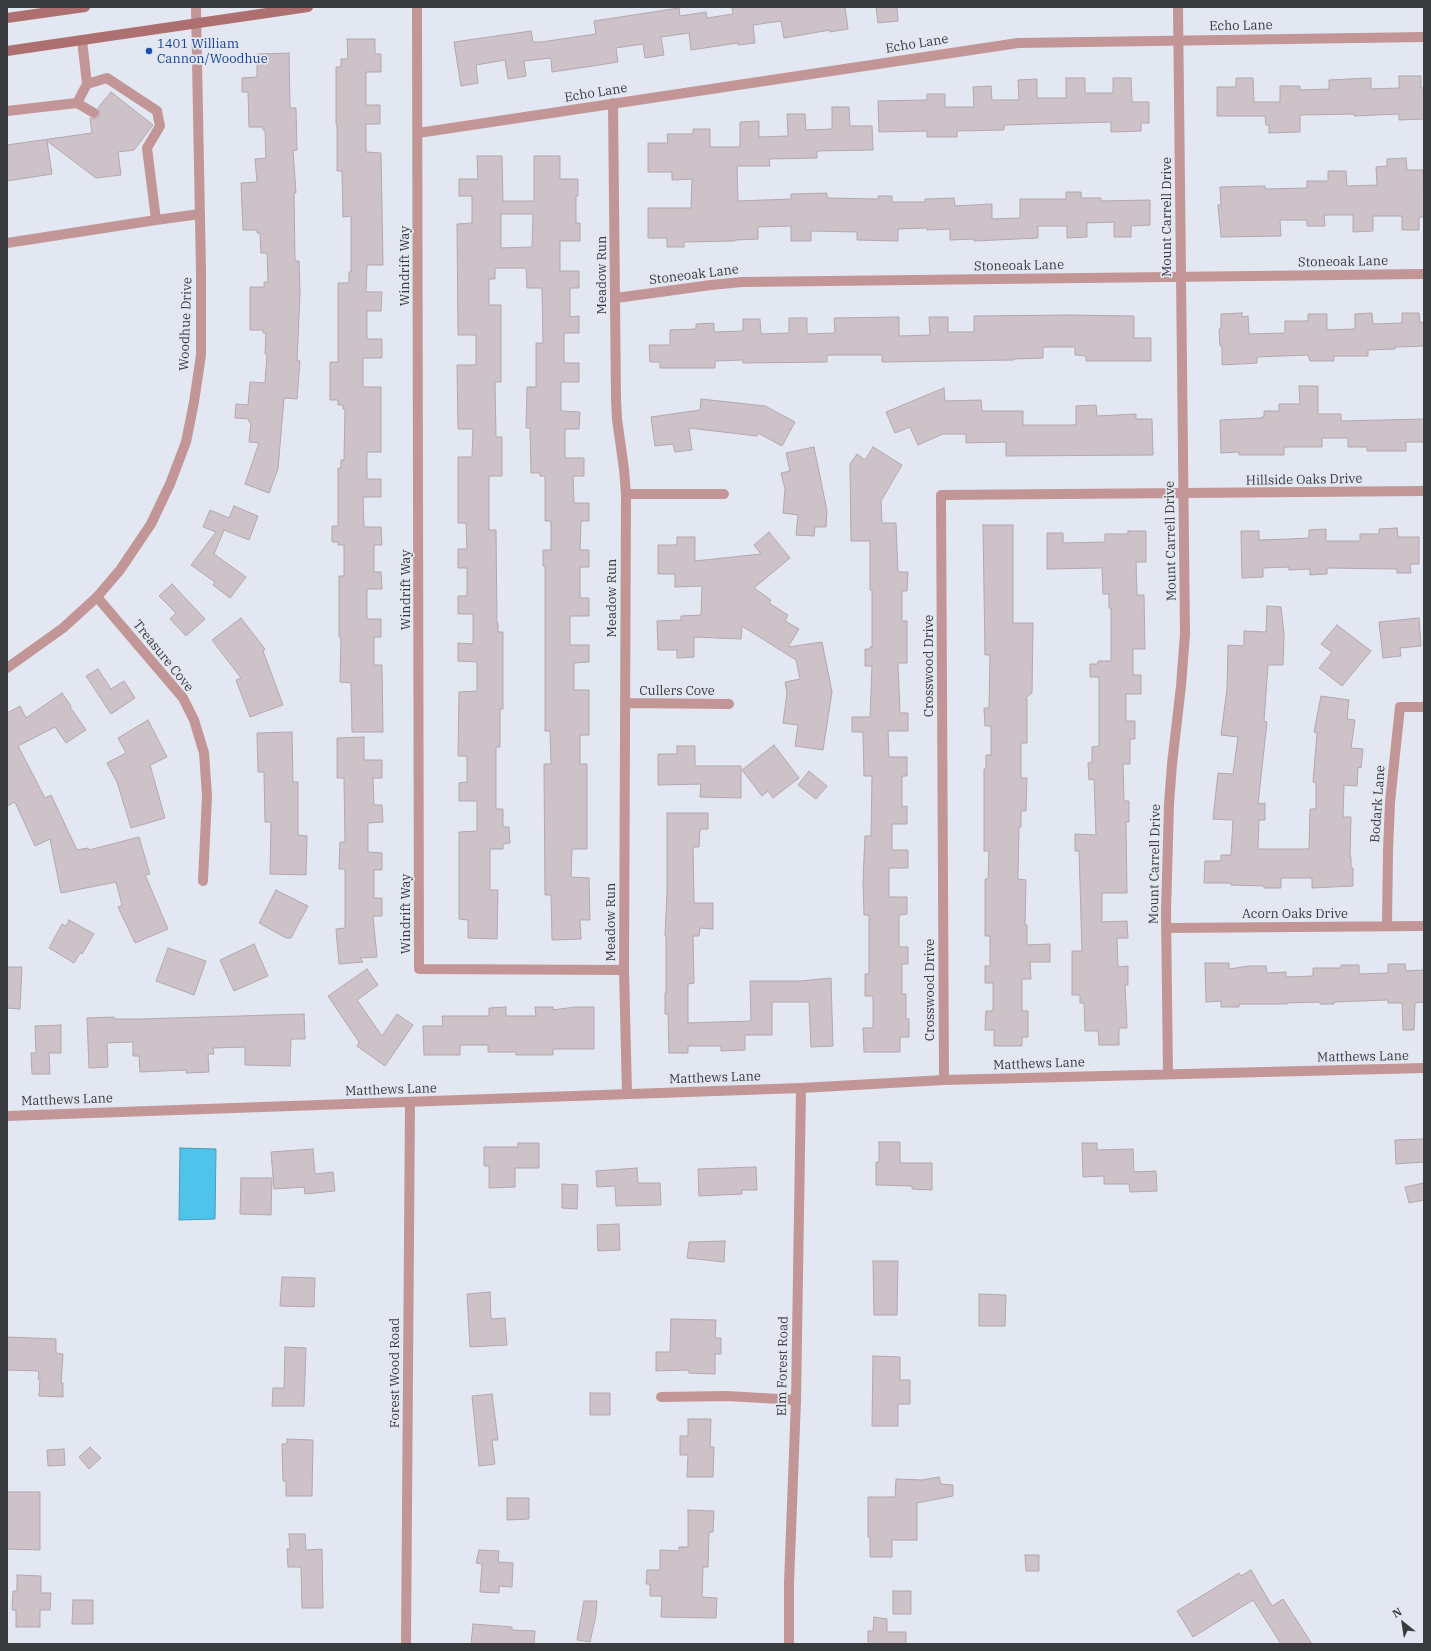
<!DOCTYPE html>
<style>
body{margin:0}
#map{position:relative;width:1431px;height:1651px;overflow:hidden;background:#e3e7f1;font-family:"IBM Plex Serif",serif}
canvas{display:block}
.frame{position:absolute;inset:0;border:8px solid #393b3f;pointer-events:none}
.north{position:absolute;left:1383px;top:1603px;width:40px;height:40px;-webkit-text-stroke:3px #e3e7f1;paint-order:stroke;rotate:330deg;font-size:11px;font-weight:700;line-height:16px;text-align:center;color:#393b3f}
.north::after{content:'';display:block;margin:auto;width:14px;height:18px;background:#393b3f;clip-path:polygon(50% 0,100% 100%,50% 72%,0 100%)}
</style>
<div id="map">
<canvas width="1431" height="1651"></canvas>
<div class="frame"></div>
<div class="north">N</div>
</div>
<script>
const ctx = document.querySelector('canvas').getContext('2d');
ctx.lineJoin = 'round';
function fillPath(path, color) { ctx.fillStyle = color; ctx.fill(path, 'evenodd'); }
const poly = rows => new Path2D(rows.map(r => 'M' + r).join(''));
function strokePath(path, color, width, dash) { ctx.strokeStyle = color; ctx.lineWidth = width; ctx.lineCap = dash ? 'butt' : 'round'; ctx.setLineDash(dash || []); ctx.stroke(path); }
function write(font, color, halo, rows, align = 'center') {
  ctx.font = font + ' "IBM Plex Serif",serif'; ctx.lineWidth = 3.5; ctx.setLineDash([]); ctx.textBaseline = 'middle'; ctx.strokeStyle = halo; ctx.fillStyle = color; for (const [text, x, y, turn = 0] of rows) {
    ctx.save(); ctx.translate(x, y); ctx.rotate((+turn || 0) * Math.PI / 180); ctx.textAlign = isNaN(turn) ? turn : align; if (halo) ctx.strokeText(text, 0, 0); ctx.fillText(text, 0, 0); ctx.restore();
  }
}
const water = poly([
 [180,1148,216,1149,215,1219,179,1220,180,1148]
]);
fillPath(water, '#4fc4ea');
strokePath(water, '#489bb7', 1);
const building = poly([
 [732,7,845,7,848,29,830,32,830,30,784,38,781,21,753,25,755,43,738,45,738,43,691,50,689,33,661,37,664,55,645,58,643,44,616,48,618,62,593,66,552,72,551,58,524,61,526,76,508,79,505,60,476,65,478,83,461,86,454,42,531,31,533,42,541,42,596,34,594,21,679,8,680,16,706,12,707,18,733,14,732,7],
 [876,7,897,7,898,21,878,23,876,7],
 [347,39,375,39,375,54,381,54,381,72,366,72,366,105,380,105,380,124,366,124,366,152,381,153,383,265,367,265,366,292,382,292,381,311,367,311,367,339,382,339,382,358,363,358,363,387,381,387,381,452,367,452,367,479,381,479,381,497,363,497,364,527,381,527,382,545,374,545,374,572,381,572,382,589,367,589,367,619,381,619,381,637,374,637,374,665,382,665,383,732,352,732,351,683,340,682,341,637,339,637,339,576,344,576,344,545,338,545,338,542,332,542,332,526,338,526,338,468,341,468,341,460,344,460,345,409,343,409,343,405,338,405,338,400,330,400,330,362,338,362,338,283,349,283,349,272,351,272,351,216,343,217,342,171,337,171,337,124,336,124,336,67,341,67,341,59,348,59,347,39],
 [289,53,290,108,296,108,297,150,293,151,296,193,294,193,295,261,299,261,300,293,297,361,300,361,297,399,284,398,278,469,269,493,245,484,259,443,249,442,251,423,249,422,249,419,235,418,236,404,248,405,250,382,265,383,267,354,265,354,266,333,263,333,263,330,250,330,250,287,264,287,264,282,268,282,267,253,261,253,260,233,257,233,257,230,243,230,241,183,257,182,255,159,266,158,265,130,263,130,263,127,249,127,248,92,242,92,242,78,257,77,257,54,289,53],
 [1399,76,1421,76,1421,88,1424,88,1424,119,1399,120,1399,114,1354,116,1354,114,1300,115,1300,132,1269,133,1269,125,1266,125,1265,116,1217,116,1217,87,1236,87,1236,78,1253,78,1254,102,1280,102,1280,86,1300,86,1300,90,1329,89,1329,80,1371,78,1371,89,1399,88,1399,76],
 [1066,78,1085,78,1085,93,1113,93,1113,78,1131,78,1132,102,1149,102,1149,123,1141,123,1141,131,1111,132,1111,122,1004,125,1004,130,957,131,957,137,927,137,927,131,879,132,878,101,927,100,927,94,945,94,945,107,974,107,973,87,991,86,992,100,1019,100,1018,80,1037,79,1037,98,1066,98,1066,78],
 [111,92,153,125,134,150,118,152,121,175,96,178,47,141,52,174,7,181,7,145,92,133,90,118,94,119,99,117,100,113,98,108,111,92],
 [832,107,849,107,850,126,872,126,873,150,817,151,817,158,769,159,770,166,737,166,738,201,791,199,791,194,827,193,827,198,879,199,878,196,892,196,892,202,925,202,925,199,954,198,955,206,992,204,992,219,1020,218,1020,199,1066,199,1066,192,1081,192,1081,198,1101,198,1101,201,1150,200,1150,225,1131,226,1131,237,1114,237,1114,222,1087,223,1087,237,1067,238,1067,226,1038,226,1038,238,974,241,974,239,950,240,950,229,927,230,927,228,898,229,898,241,857,240,857,232,811,231,811,241,791,241,791,226,758,227,758,239,735,240,735,241,684,242,684,247,667,247,667,238,648,238,648,208,691,208,692,179,672,180,672,172,648,172,648,143,668,143,667,134,693,134,693,129,710,129,710,147,740,147,740,122,759,121,759,137,788,136,787,114,805,114,806,130,832,129,832,107],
 [477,156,502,156,503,201,534,201,534,156,560,156,560,179,578,179,578,196,576,196,576,223,580,223,580,241,560,241,560,271,579,271,579,288,570,288,570,317,579,316,579,333,564,333,564,363,579,363,579,382,561,382,561,411,580,412,579,429,565,429,565,458,584,458,584,476,573,476,574,503,589,503,589,521,581,521,580,550,589,550,589,567,580,567,580,598,589,598,589,616,570,616,570,645,589,645,589,662,574,663,574,690,589,690,589,735,580,735,580,764,587,764,587,849,572,849,571,877,589,878,590,920,580,920,581,939,552,940,551,895,545,895,544,764,551,764,550,731,545,731,545,566,543,566,543,550,551,550,551,521,545,521,545,476,540,476,540,473,531,473,530,428,526,428,527,387,536,387,536,343,543,343,542,288,527,288,526,268,495,268,495,279,489,279,489,305,501,305,501,382,495,382,496,437,502,437,502,476,489,476,489,530,496,530,497,623,498,623,498,632,503,632,503,709,500,709,500,747,496,747,496,809,503,809,503,827,509,827,510,843,503,844,503,849,490,849,490,890,498,890,497,939,468,938,468,920,459,919,459,832,477,831,477,801,459,801,459,783,467,782,467,756,458,756,459,692,477,691,477,662,458,661,458,643,473,644,473,614,458,614,458,596,467,596,467,568,458,568,458,549,467,549,466,523,458,523,458,457,472,457,473,429,458,429,457,365,476,365,476,335,458,335,457,224,472,223,472,196,459,196,459,179,478,179,477,156],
 [501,214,533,214,532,247,501,248,501,214],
 [1406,158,1407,170,1423,170,1424,217,1419,217,1419,230,1402,230,1402,216,1373,216,1373,231,1353,232,1353,215,1324,215,1325,226,1307,226,1307,220,1280,220,1281,236,1221,237,1218,205,1221,205,1220,187,1265,186,1265,189,1307,188,1307,181,1328,181,1328,171,1346,171,1347,186,1377,185,1376,167,1387,166,1387,159,1406,158],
 [1242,313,1242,317,1248,316,1249,334,1285,333,1285,321,1308,321,1308,314,1327,314,1327,330,1355,329,1355,314,1372,313,1373,324,1402,323,1402,313,1419,313,1420,323,1424,322,1424,346,1395,347,1395,349,1368,350,1368,356,1334,356,1334,361,1310,361,1308,355,1257,357,1257,363,1222,365,1222,346,1220,346,1219,329,1221,329,1221,314,1242,313],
 [1068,315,1134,316,1134,338,1151,338,1151,361,1086,361,1086,356,1075,355,1075,347,1043,347,1043,358,1014,359,1014,360,882,362,882,355,827,355,827,362,743,363,743,360,715,361,715,368,660,368,660,362,650,362,649,345,670,345,670,330,696,329,696,324,714,323,714,332,743,331,743,319,760,319,761,334,789,333,789,318,807,318,807,334,835,333,834,318,899,317,899,336,930,335,929,317,948,317,948,332,974,332,974,316,1068,315],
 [1299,386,1318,386,1318,414,1341,414,1341,421,1424,419,1424,442,1406,442,1406,451,1367,451,1367,447,1348,447,1348,438,1322,438,1322,447,1284,447,1284,455,1239,455,1239,452,1221,453,1220,420,1262,418,1262,417,1264,417,1264,411,1279,411,1279,404,1300,404,1299,386],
 [944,388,945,401,981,400,982,411,1023,411,1023,425,1076,425,1076,406,1096,405,1097,416,1136,414,1136,419,1152,419,1153,455,1006,456,1006,442,966,443,966,434,943,434,918,445,910,427,895,433,886,412,944,388],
 [701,399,765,406,795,422,782,446,758,433,757,436,689,428,692,450,675,452,673,444,655,446,651,417,700,410,701,399],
 [814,447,827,511,826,527,815,527,814,536,796,535,798,515,783,513,785,489,781,473,790,471,786,453,814,447],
 [873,447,902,465,881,501,882,523,896,523,898,572,908,572,907,591,902,591,902,621,907,621,907,663,898,663,900,713,908,713,908,731,888,731,889,757,907,757,907,776,902,776,902,807,907,806,907,824,892,824,892,850,908,850,908,868,889,868,889,897,907,897,907,914,899,915,899,947,908,947,908,964,902,964,902,994,906,994,906,1019,909,1019,909,1037,900,1037,900,1052,864,1052,863,1028,873,1028,873,996,865,996,865,974,869,974,869,915,864,915,863,882,865,836,871,836,872,776,864,776,863,732,852,732,852,717,870,717,872,666,865,666,865,649,870,649,870,647,872,647,872,590,870,590,870,541,851,541,850,464,857,454,865,460,873,447],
 [234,506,258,516,249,540,224,530,214,554,246,577,230,598,213,585,215,582,191,565,216,532,203,527,210,510,229,518,234,506],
 [983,525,1013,525,1013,623,1033,623,1032,693,1025,699,1027,699,1027,743,1021,743,1021,778,1027,778,1026,811,1021,811,1021,827,1019,827,1018,879,1026,880,1025,925,1027,925,1027,945,1050,944,1050,962,1030,962,1031,979,1022,979,1022,1011,1028,1011,1028,1037,1022,1037,1022,1046,994,1046,994,1030,985,1030,986,1011,993,1011,993,983,985,983,985,966,990,966,990,936,985,936,985,879,988,879,989,851,984,851,984,769,986,768,986,755,991,755,991,726,985,726,984,708,989,708,990,655,985,655,983,525],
 [1397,528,1398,537,1419,537,1419,564,1410,564,1411,573,1397,573,1397,569,1327,568,1327,574,1310,575,1310,569,1289,570,1289,567,1263,568,1263,577,1242,578,1241,531,1259,531,1259,540,1289,539,1309,538,1309,530,1326,529,1326,541,1360,541,1360,534,1379,534,1379,529,1397,528],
 [1128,531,1146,531,1146,562,1136,562,1137,595,1144,595,1145,649,1133,649,1133,675,1141,675,1141,694,1126,694,1126,721,1135,721,1135,739,1130,739,1130,764,1123,764,1124,801,1129,801,1129,822,1126,822,1127,893,1102,893,1102,922,1127,921,1128,938,1117,938,1118,967,1128,966,1128,985,1125,985,1127,1028,1119,1028,1119,1045,1099,1045,1098,1031,1085,1031,1084,1003,1080,1003,1080,995,1072,995,1072,951,1082,951,1079,851,1075,851,1075,834,1096,835,1094,779,1089,780,1088,763,1092,762,1092,747,1099,746,1099,677,1090,677,1090,664,1098,664,1098,661,1111,661,1111,608,1109,608,1109,594,1103,594,1102,568,1047,569,1047,533,1063,533,1063,543,1105,542,1105,534,1128,534,1128,531],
 [769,532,790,558,754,588,771,600,769,603,788,615,785,621,799,629,788,647,822,642,832,692,823,750,795,746,798,725,783,723,787,693,785,682,800,679,796,660,742,626,741,639,694,637,694,657,677,658,677,650,658,650,657,621,681,620,681,616,701,615,702,586,675,587,675,574,658,574,658,545,677,545,677,537,695,537,695,561,761,554,754,545,769,532],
 [172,584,205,619,186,636,170,619,176,613,159,596,172,584],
 [1267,606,1281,607,1284,634,1283,665,1268,665,1264,721,1267,722,1258,804,1265,803,1265,820,1259,820,1258,849,1309,849,1310,809,1316,809,1316,783,1313,782,1317,733,1314,732,1321,696,1349,700,1347,719,1355,720,1351,748,1363,749,1361,768,1358,767,1357,786,1344,785,1343,817,1351,817,1350,857,1351,857,1351,868,1353,868,1353,886,1312,888,1312,878,1281,878,1281,888,1264,888,1264,886,1231,885,1231,883,1204,883,1205,861,1221,861,1221,855,1231,855,1233,820,1213,819,1218,773,1233,774,1238,737,1221,735,1227,689,1228,645,1244,646,1244,631,1266,632,1267,606],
 [241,618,265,649,263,651,283,705,250,717,236,680,241,678,212,640,241,618],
 [1419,618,1421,646,1400,648,1401,656,1383,658,1379,622,1419,618],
 [1337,625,1371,651,1342,686,1319,668,1332,652,1321,644,1337,625],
 [98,669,111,689,124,681,135,698,111,714,86,676,98,669],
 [62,693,71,706,70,707,86,730,66,743,55,727,18,746,45,798,51,795,77,850,88,848,89,850,139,837,150,874,145,875,168,929,135,943,118,907,122,905,116,882,61,893,50,839,35,846,15,802,7,806,7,713,20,706,26,718,62,693],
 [148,720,167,757,150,765,165,818,131,828,117,782,107,763,126,753,118,738,148,720],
 [292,732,293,782,298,782,298,835,307,836,306,875,270,874,271,822,265,822,264,772,258,772,257,733,292,732],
 [364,737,364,760,382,760,382,778,373,778,374,805,382,805,383,822,368,823,368,852,382,853,382,870,374,870,374,898,382,898,382,916,373,916,377,957,360,958,363,962,339,964,336,929,345,928,345,869,339,869,340,842,345,842,344,778,337,778,337,738,364,737],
 [774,745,799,778,773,798,768,791,762,796,742,770,774,745],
 [677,746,695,746,695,766,741,766,741,798,700,797,701,784,658,785,658,754,677,754,677,746],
 [809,771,827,786,816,799,798,785,809,771],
 [667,813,708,813,708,829,700,829,699,847,693,847,694,903,713,903,713,929,700,928,699,936,693,936,694,983,688,984,688,1023,751,1021,750,981,800,981,831,978,833,1046,811,1047,809,1002,772,1002,772,1035,745,1035,745,1050,721,1051,721,1046,688,1046,688,1053,669,1053,668,1014,665,1014,665,993,666,993,666,936,665,936,667,892,667,813],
 [276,890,308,906,291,938,286,938,259,923,276,890],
 [69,920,94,934,82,954,80,953,74,963,49,948,62,924,66,926,69,920],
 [254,944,268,976,234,991,220,960,254,944],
 [168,948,206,961,194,995,156,981,168,948],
 [1205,963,1229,963,1229,969,1249,966,1266,966,1267,973,1286,972,1286,977,1313,976,1313,968,1341,968,1341,965,1359,965,1359,974,1388,973,1388,964,1405,964,1406,971,1424,970,1424,1002,1415,1003,1414,1030,1403,1030,1402,1003,1388,1003,1388,1000,1334,1002,1334,1004,1320,1004,1320,1002,1287,1003,1287,1004,1239,1004,1239,1007,1221,1007,1221,1001,1206,1002,1205,963],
 [8,967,22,967,20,1009,7,1008,7,973,8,967],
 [367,969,378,985,357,1000,382,1036,397,1014,413,1025,385,1066,357,1046,359,1042,328,996,367,969],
 [506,1007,506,1016,536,1016,535,1007,553,1007,553,1010,575,1007,594,1007,594,1049,553,1049,553,1055,516,1055,516,1052,488,1052,488,1045,460,1045,460,1055,424,1055,423,1026,443,1026,442,1016,489,1016,489,1008,506,1007],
 [304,1014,305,1039,291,1039,290,1066,245,1065,245,1047,213,1048,214,1054,208,1054,209,1072,186,1073,186,1070,140,1072,139,1056,133,1056,133,1042,107,1043,108,1067,89,1068,87,1018,114,1017,114,1019,142,1019,304,1014],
 [61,1025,61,1053,49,1053,50,1074,32,1074,31,1053,36,1053,35,1026,61,1025],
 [1424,1139,1424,1162,1396,1164,1395,1140,1424,1139],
 [879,1142,900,1142,900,1163,932,1163,932,1190,912,1189,912,1186,876,1185,876,1162,879,1162,879,1142],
 [518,1143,539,1143,539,1168,515,1168,515,1187,489,1188,489,1166,484,1166,484,1147,518,1147,518,1143],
 [1082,1143,1097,1143,1097,1150,1133,1149,1134,1172,1156,1171,1157,1191,1130,1192,1129,1184,1104,1184,1104,1176,1083,1177,1082,1143],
 [313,1149,315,1174,333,1172,335,1191,305,1194,304,1187,274,1189,271,1152,313,1149],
 [756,1167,757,1190,742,1190,742,1194,699,1196,698,1169,756,1167],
 [637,1168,638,1183,660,1183,661,1205,616,1206,615,1186,597,1187,596,1171,637,1168],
 [241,1178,272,1178,271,1215,240,1214,241,1178],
 [1424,1183,1424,1200,1409,1203,1405,1187,1424,1183],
 [562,1184,578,1185,577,1209,562,1208,562,1184],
 [619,1224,620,1250,598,1251,597,1225,619,1224],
 [725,1241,724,1262,687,1258,689,1242,725,1241],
 [873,1261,898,1261,897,1315,874,1315,873,1261],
 [282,1277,315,1278,314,1307,280,1306,282,1277],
 [490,1292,491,1319,505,1318,507,1345,470,1347,467,1294,490,1292],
 [979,1294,1006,1295,1005,1326,979,1326,979,1294],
 [671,1319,716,1320,715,1338,721,1338,721,1354,715,1354,715,1374,689,1373,689,1370,656,1371,656,1352,670,1352,671,1319],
 [7,1337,56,1339,56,1353,63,1354,61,1383,63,1383,63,1397,39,1396,40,1379,38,1379,39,1371,7,1370,7,1337],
 [285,1347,306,1348,304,1406,272,1406,273,1388,284,1388,285,1347],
 [873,1356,900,1357,900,1380,910,1380,910,1404,898,1404,898,1426,872,1426,873,1356],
 [590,1393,610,1393,610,1415,590,1415,590,1393],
 [492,1394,498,1440,492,1440,495,1464,479,1466,472,1396,492,1394],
 [688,1419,711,1419,710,1447,714,1447,713,1477,687,1477,688,1455,680,1455,680,1436,688,1436,688,1419],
 [287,1439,313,1440,312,1496,286,1496,286,1481,283,1481,282,1444,287,1444,287,1439],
 [90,1447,101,1458,89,1469,79,1457,90,1447],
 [64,1449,65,1465,48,1466,47,1450,64,1449],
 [939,1477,941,1484,953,1485,953,1496,917,1503,917,1540,892,1540,892,1557,870,1557,870,1537,868,1537,868,1497,895,1497,896,1479,922,1480,939,1477],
 [7,1492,40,1492,40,1550,7,1549,7,1492],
 [507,1498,529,1498,529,1519,507,1520,507,1498],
 [688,1510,714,1511,713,1532,709,1532,708,1567,703,1567,702,1597,717,1598,716,1618,661,1617,662,1596,650,1596,650,1584,646,1584,647,1570,660,1570,660,1550,679,1551,679,1547,688,1547,688,1510],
 [289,1534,305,1534,306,1550,322,1549,323,1608,302,1608,301,1567,288,1567,287,1549,290,1549,289,1534],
 [479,1550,499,1551,498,1562,513,1563,512,1587,499,1586,499,1593,480,1592,482,1564,476,1563,479,1550],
 [1025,1555,1039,1555,1039,1571,1026,1571,1025,1555],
 [1251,1570,1272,1606,1283,1599,1312,1644,1281,1644,1253,1600,1193,1637,1177,1611,1239,1573,1241,1576,1251,1570],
 [17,1575,41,1576,41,1593,51,1593,50,1610,40,1610,40,1627,16,1627,16,1610,12,1610,13,1591,17,1591,17,1575],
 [893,1591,911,1591,911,1614,893,1614,893,1591],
 [73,1600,93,1600,93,1624,72,1624,73,1600],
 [584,1601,597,1601,596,1615,590,1642,577,1640,584,1601],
 [874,1617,887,1619,887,1632,906,1632,906,1644,868,1644,868,1631,873,1631,874,1617],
 [473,1624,512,1627,512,1630,535,1631,534,1644,471,1644,473,1624]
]);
fillPath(building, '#cdc2c7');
strokePath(building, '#b2a7ac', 1);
strokePath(poly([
 [82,40,87,84],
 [77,103,94,113],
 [7,111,77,103,87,84,107,78,157,111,160,126,147,148,156,220,7,243],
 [156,220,200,214],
 [661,1397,727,1396,796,1400]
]), '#c29696', 10);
strokePath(poly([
 [417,7,419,969,624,970],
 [613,103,616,399,617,419,624,469,626,494,624,970,627,1094],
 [418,133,1018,43,1424,37],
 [616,298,711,285,742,282,1424,274],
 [626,494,724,494],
 [97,597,183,698,194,720,204,753,207,796,203,881],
 [625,703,729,704],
 [1387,926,1388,851,1390,802,1400,707,1424,707],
 [1167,928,1424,926],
 [944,1080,941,495,1424,491],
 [406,1644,410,1102],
 [789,1644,789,1583,796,1400,801,1088]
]), '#c29696', 10);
strokePath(poly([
 [7,668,63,628,97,597,120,570,151,524,170,484,186,442,194,402,201,355,201,272,196,7],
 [1168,1074,1166,912,1169,804,1172,764,1181,686,1185,634,1178,7],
 [7,1116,801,1088,944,1080,1424,1068]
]), '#c29696', 10);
strokePath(poly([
 [7,18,85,7],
 [7,51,308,7]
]), '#ad6f6f', 10);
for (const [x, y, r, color] of [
 [149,51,4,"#1a4fb4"]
]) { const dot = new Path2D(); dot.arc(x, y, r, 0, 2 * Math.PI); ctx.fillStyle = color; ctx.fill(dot); strokePath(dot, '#e3e7f1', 1.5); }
write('13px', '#393b3f', '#e3e7f1', [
 ["Echo Lane",1241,26,-1],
 ["Echo Lane",917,44,-9],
 ["Echo Lane",596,93,-9],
 ["Mount Carrell Drive",1167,217,-90],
 ["Stoneoak Lane",1343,262,-1],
 ["Windrift Way",405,266,-90],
 ["Stoneoak Lane",1019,266,-1],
 ["Meadow Run",602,275,-90],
 ["Stoneoak Lane",694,275,-7],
 ["Woodhue Drive",186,324,-88],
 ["Hillside Oaks Drive",1304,480,-1],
 ["Mount Carrell Drive",1171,541,-91],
 ["Windrift Way",406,590,-90],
 ["Meadow Run",612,598,-90],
 ["Treasure Cove",163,656,51],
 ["Crosswood Drive",929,666,-90],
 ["Cullers Cove",677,691],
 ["Bodark Lane",1378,804,-86],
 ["Mount Carrell Drive",1155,864,-89],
 ["Windrift Way",406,914,-90],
 ["Acorn Oaks Drive",1295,914],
 ["Meadow Run",611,922,-90],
 ["Crosswood Drive",930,990,-90],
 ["Matthews Lane",1363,1057,-1],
 ["Matthews Lane",1039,1064,-2],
 ["Matthews Lane",715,1078,-2],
 ["Matthews Lane",391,1090,-2],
 ["Matthews Lane",67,1100,-2],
 ["Elm Forest Road",783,1366,-89],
 ["Forest Wood Road",395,1373,-90]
]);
write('13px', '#164399', '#e3e7f1', [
 ["1401 William",157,44],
 ["Cannon/Woodhue",157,59]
], 'left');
</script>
